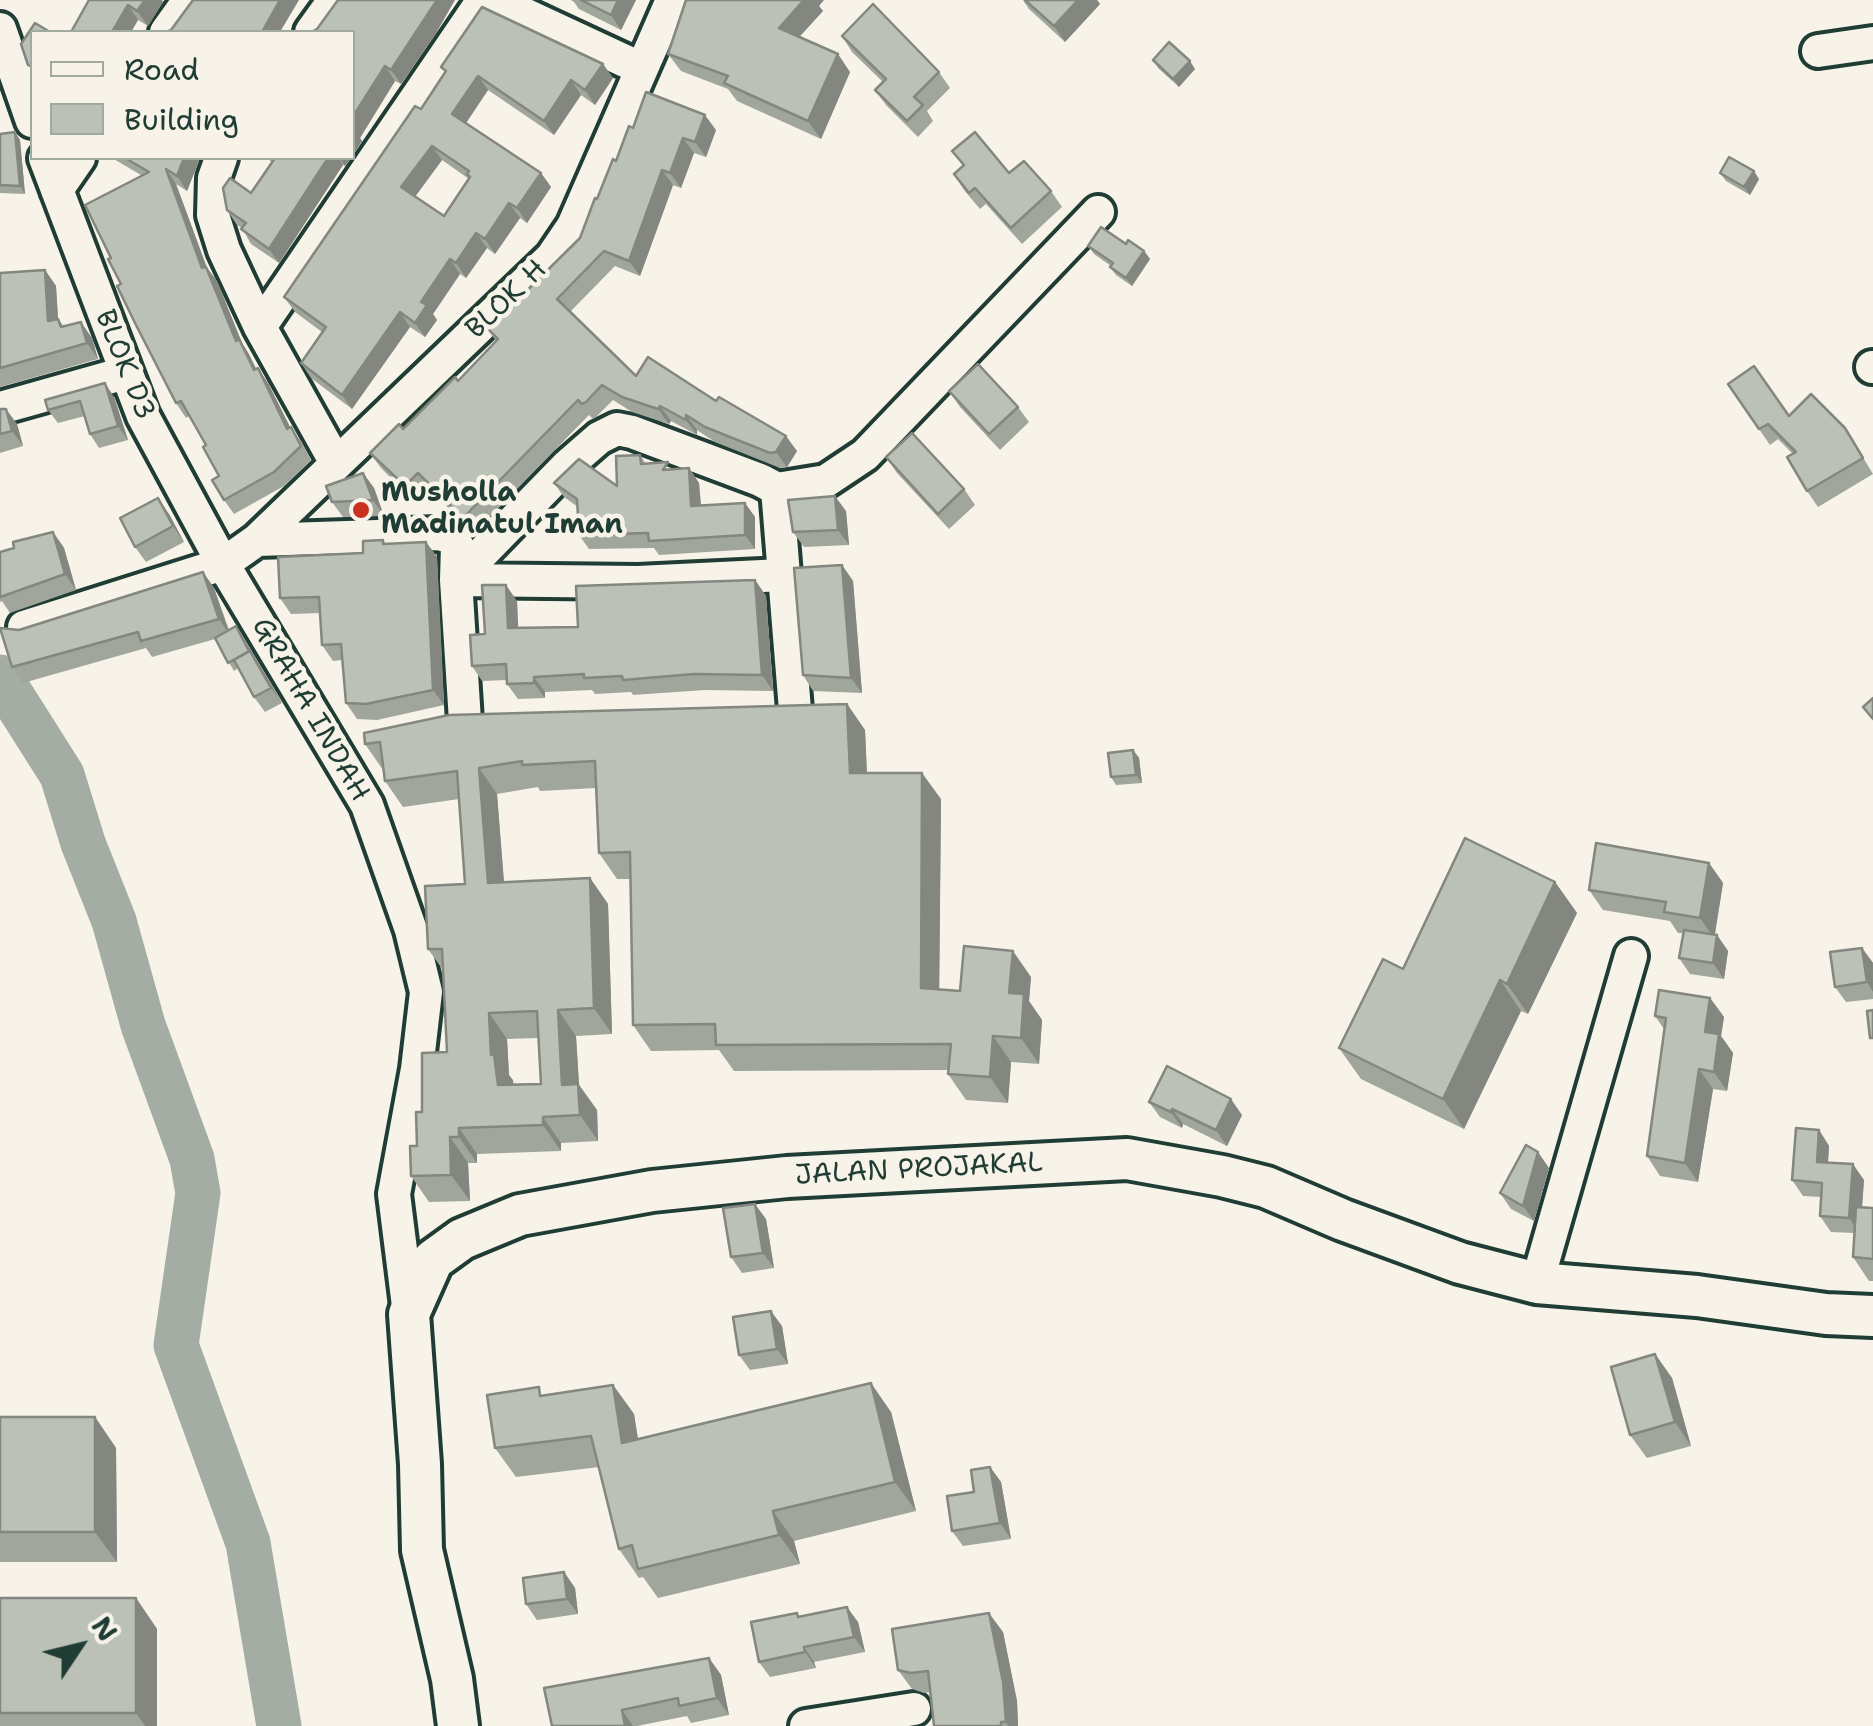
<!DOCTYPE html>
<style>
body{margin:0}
#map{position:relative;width:1873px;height:1726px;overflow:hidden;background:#f7f3e8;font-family:"Shantell Sans",sans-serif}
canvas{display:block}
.legend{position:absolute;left:30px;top:30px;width:325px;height:130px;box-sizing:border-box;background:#f7f3e8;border:2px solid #a1aaa0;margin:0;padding:12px 18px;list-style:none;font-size:30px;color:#1f3d34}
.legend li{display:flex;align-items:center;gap:20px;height:50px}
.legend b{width:50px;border:2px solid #a1aaa0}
.north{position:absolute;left:30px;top:1596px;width:100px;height:100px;-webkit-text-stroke:8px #f7f3e8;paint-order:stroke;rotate:55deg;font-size:28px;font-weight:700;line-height:40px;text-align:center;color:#1f3d34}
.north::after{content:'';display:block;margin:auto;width:35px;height:45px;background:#1f3d34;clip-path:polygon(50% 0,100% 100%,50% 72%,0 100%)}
</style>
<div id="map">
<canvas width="1873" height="1726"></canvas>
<ul class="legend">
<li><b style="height:12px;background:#f7f3e8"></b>Road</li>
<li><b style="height:28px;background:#bbc1b6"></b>Building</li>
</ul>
<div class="north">N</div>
</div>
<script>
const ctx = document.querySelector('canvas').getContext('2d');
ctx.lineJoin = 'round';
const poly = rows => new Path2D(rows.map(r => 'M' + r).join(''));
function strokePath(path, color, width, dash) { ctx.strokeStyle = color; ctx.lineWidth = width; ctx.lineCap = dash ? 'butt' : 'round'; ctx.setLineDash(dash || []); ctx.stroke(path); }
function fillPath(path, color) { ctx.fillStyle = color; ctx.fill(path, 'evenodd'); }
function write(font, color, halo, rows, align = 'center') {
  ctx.font = font + ' "Shantell Sans",sans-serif'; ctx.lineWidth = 9; ctx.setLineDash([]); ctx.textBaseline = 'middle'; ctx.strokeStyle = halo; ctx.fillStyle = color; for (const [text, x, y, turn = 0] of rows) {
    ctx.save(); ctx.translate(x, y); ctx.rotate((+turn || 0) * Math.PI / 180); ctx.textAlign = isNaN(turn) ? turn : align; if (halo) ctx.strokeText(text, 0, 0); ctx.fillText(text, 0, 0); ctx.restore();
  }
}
strokePath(poly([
 [0,677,62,775,83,843,114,921,143,1025,192,1159,198,1193,176,1345,248,1543,279,1726]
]), '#a4ada3', 45);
const minor = poly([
 [494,0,640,68],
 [0,29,32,121],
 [166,32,189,0],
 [311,32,334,0],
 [1818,51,1873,43],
 [45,158,143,416,223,564,367,805,411,930,426,992,417,1069,394,1194,409,1314],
 [221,158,214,178,213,215,224,250,260,327,336,463],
 [57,190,79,158],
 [260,327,483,0],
 [1872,367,1873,367],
 [0,408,125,373],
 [777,489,826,481,865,455,1098,212],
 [257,540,438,534,450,537,457,545,456,580,465,721],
 [456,580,568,465,599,438,617,429,632,432,760,480,777,489,795,710],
 [456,580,638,582,783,575],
 [24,627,223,564,257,540,552,257,573,226,672,0],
 [1537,1283,1631,956],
 [806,1726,914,1709]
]);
const major = poly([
 [458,1726,452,1679,422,1550,420,1464,409,1314,433,1260,462,1239,520,1215,652,1191,787,1177,1127,1159,1222,1176,1266,1187,1343,1220,1460,1263,1537,1283,1697,1296,1826,1314,1873,1316]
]);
strokePath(minor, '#1f3d34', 40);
strokePath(major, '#1f3d34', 48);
strokePath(minor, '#f7f3e8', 32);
strokePath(major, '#f7f3e8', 40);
fillPath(poly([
 [89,0,163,2,148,26,138,20,131,32,71,32],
 [571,0,636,0,621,30,579,9,574,2],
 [1023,0,1097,0,1100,4,1065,42,1029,9],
 [819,6,823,11,799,37,850,72,821,139,737,101,728,89,681,71,668,54],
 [352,32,435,35,401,84,395,81,360,138,362,141,352,156],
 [842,36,939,72,950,88,927,111,933,121,918,137,886,105,875,90,883,82,852,52],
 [1153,60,1195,69,1179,87,1158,68],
 [603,64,613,78,595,105,581,95,554,135,488,90,466,123,541,173,551,187,527,223,520,218,495,254,487,248,466,278,460,274,433,314,437,320,425,337,410,327,352,409,311,378,301,363,322,332,295,312,284,297,421,109,445,72,441,67],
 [442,160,469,179,444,216,415,197],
 [633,128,716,130,706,157,694,153,681,188,673,185,640,276,615,266,570,312,636,376,797,451,787,467,780,468,715,442,697,430,697,435,671,421,669,424,632,412,613,400,596,417,593,419,589,415,474,533,428,488,415,502,381,468,370,453,403,429,458,381,496,341,488,329,580,238],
 [0,134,20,140,25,194,0,193],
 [952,151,1051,191,1062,207,1022,244,986,204,980,209,964,190,954,174,963,166],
 [112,158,200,158,187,191,176,184,207,268,217,281,242,343,256,369,268,383,290,427,301,441,311,460,284,486,234,514,224,500,219,476,206,445,189,416,186,418,176,403,121,284,111,258,141,175],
 [266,158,351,158,345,166,343,165,279,263,251,244,242,228,237,225,227,210,251,193,272,162],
 [1720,173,1759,179,1750,195,1726,181],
 [1088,246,1144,251,1150,259,1132,286,1116,275,1110,267,1111,266,1094,254],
 [45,270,56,286,58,319,64,327,92,338,98,359,0,387,0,273],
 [1728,384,1789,416,1845,428,1873,474,1818,507,1807,491,1793,454,1778,439,1770,445],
 [949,391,1018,407,1029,422,1000,450,960,407],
 [114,397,128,440,99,448,90,434,85,416,58,423,48,410,45,400],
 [0,409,17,424,23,446,0,453],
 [640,455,646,464,673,470,689,468,699,483,701,505,745,503,755,517,755,549,659,555,654,548,589,549,579,535,578,507,564,497,554,483,617,486],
 [886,457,964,489,975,505,949,529,897,473],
 [363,473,374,488,384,516,343,517,332,502],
 [846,511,849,545,804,547,793,532],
 [169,514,184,542,146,562,135,547],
 [53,532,64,548,76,590,10,613,2,601,0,602,0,552,14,548],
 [383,540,386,544,426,542,437,557,444,705,377,720,357,719,346,703,342,660,333,661,322,645,320,613,291,614,280,598,363,553],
 [842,565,853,581,862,693,813,691,803,675],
 [203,572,214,588,229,630,241,634,282,703,265,712,254,697,238,668,234,671,215,639,152,657,146,648,23,683,12,667,19,630],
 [755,580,766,596,773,691,705,690,633,695,631,692,595,694,592,690,545,692,545,698,518,699,507,684,507,680,482,681,472,666,485,634,517,601,518,628,578,627],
 [847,704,865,730,867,773,941,799,939,989,960,991,1031,977,1029,1001,1042,1020,1039,1064,1011,1062,1008,1103,966,1100,948,1074,948,1070,734,1071,719,1050,651,1051,633,1025,631,879,617,879,599,853,596,788,540,791,538,787,497,794,504,882,590,878,608,904,612,1034,576,1036,579,1085,597,1110,598,1141,561,1143,561,1151,477,1154,477,1163,468,1163,470,1201,429,1202,411,1176,422,1112,447,1052,443,970,428,949,465,884,459,799,403,807,385,781,383,770,365,744],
 [538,1038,541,1084,513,1085,509,1075,507,1039],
 [1133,750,1139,758,1142,783,1116,785,1111,777],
 [1709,863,1723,883,1715,935,1717,935,1728,951,1724,979,1690,974,1679,958,1683,933,1678,933,1670,921,1603,910,1589,890],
 [1555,882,1577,913,1528,1014,1521,1011,1464,1129,1361,1079,1339,1048,1403,969],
 [1862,948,1873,963,1873,999,1846,1002,1835,987],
 [1710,998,1724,1017,1721,1036,1733,1053,1727,1091,1713,1089,1698,1182,1660,1176,1647,1156,1664,1029,1655,1016],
 [1149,1102,1242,1115,1227,1146,1183,1124,1182,1128,1160,1117],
 [1819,1130,1829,1146,1828,1162,1864,1180,1862,1207,1873,1208,1873,1281,1869,1281,1853,1257,1855,1233,1831,1232,1820,1216,1821,1197,1803,1196,1792,1180],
 [1549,1168,1534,1221,1511,1209,1500,1193],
 [766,1219,774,1268,742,1273,731,1257],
 [782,1326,788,1364,750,1370,739,1355],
 [1655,1354,1672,1378,1691,1446,1647,1458,1630,1435],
 [613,1385,634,1414,638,1439,891,1412,916,1511,794,1541,800,1564,658,1598,643,1577,639,1578,619,1549,599,1467,516,1477,495,1448,545,1395],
 [0,1417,95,1417,116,1448,117,1562,0,1562],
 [990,1467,1001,1482,1011,1539,963,1546,952,1531],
 [564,1572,575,1588,578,1614,537,1620,526,1604],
 [0,1598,136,1598,157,1629,157,1726,0,1726],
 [797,1613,799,1616,858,1622,865,1652,814,1662,816,1668,770,1677,759,1662],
 [1003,1632,1017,1701,1018,1726,934,1726,931,1692,924,1693,912,1689,898,1670],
 [709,1658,721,1675,729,1715,691,1723,687,1716,637,1726,552,1726]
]), '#a1a69d');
fillPath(poly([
 [145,0,162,0,163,2,148,26,137,11],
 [280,0,299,0,280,32,262,32],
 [437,0,455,0,435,35,401,84,391,70],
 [618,0,636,0,621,30,611,15],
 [804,0,824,0,819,6,823,11,791,46,779,28],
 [1078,0,1097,0,1100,4,1065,42,1054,26],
 [128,5,138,20,131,32,112,32],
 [838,54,850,72,821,139,808,121],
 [1190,61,1195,69,1179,87,1173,79],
 [603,64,613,78,595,105,585,90],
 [385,66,395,81,360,138,362,141,352,156,352,118],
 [478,76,488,90,462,129,452,114],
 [571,80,581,95,554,135,544,121],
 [705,115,716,130,706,157,695,142],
 [15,132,20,140,25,194,20,186],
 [683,138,694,153,681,188,670,173],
 [432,146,442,160,411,202,401,187],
 [184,158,200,158,187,191,177,176],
 [328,158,338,158,343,165,279,263,269,249],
 [339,158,351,158,345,166],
 [166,169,176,184,207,268,217,281,242,343,249,354,264,385,236,341,202,268],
 [662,170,673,185,640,276,629,261],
 [1754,171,1759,179,1750,195,1744,187],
 [541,173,551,187,527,223,517,208],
 [509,203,520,218,495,254,485,239],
 [476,233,487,248,466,278,456,263],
 [1144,251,1150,259,1132,286,1126,278],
 [450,259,460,274,433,314,437,320,425,337,415,323,421,302],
 [45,270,56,286,58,319,69,335,48,321],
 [400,312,410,327,352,409,342,395],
 [81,322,92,338,98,359,87,343],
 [258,368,268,383,298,443,287,429],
 [105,383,114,397,128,440,118,426],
 [660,406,671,421,669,424,658,409],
 [6,409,17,424,23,446,12,431],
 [686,415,697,430,697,435,686,420],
 [786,436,797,451,787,467,776,452],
 [689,468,699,483,702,520,691,506],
 [363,473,374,488,384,516,373,500],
 [835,496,846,511,849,545,838,530],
 [158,498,169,514,184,542,173,526],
 [745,503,755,517,755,549,745,535],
 [53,532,64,548,76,590,65,574],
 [426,542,437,557,444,705,433,690],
 [842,565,853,581,862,693,851,678],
 [203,572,214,588,230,635,219,619],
 [755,580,766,596,773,691,762,675],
 [506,585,517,601,519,644,508,628],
 [236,626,261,667,282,703,271,688],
 [534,677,545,692,545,698,534,683],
 [847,704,865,730,868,799,850,773],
 [1133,750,1139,758,1142,783,1136,775],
 [479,768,497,794,506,909,488,883],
 [922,773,941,799,939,1014,921,988],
 [1709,863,1723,883,1714,938,1700,918],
 [590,878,608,904,612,1034,594,1008],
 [1555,882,1577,913,1528,1014,1507,984],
 [1717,935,1728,951,1724,979,1713,963],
 [1862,948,1873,963,1873,992,1867,982],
 [1013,951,1031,977,1029,1001,1042,1020,1039,1064,1021,1038,1009,993],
 [1500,980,1521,1011,1464,1129,1443,1099],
 [1710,998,1724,1017,1721,1036,1733,1053,1727,1091,1714,1072,1705,1032],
 [558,1010,576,1036,579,1085,597,1110,598,1141,580,1115,562,1085],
 [489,1013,507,1039,509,1075,513,1080,517,1111,498,1085,491,1055],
 [993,1036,1011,1062,1008,1103,990,1077],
 [1699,1069,1713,1089,1698,1182,1685,1163],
 [1231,1099,1242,1115,1227,1146,1216,1130],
 [1172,1109,1183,1124,1182,1128,1171,1112],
 [543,1117,561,1143,561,1151,543,1125],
 [459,1128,477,1154,477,1163,459,1137],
 [1819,1130,1829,1146,1827,1177,1817,1162],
 [450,1137,468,1163,470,1201,451,1175],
 [1538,1152,1549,1168,1534,1221,1523,1206],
 [1853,1164,1864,1180,1860,1234,1849,1218],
 [755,1204,766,1219,774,1268,763,1253],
 [771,1311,782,1326,788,1364,777,1349],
 [1655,1354,1672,1378,1691,1446,1675,1422],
 [871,1383,891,1412,916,1511,895,1482],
 [613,1385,634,1414,643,1472,622,1443],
 [95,1417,116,1448,117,1562,95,1532],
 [990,1467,1001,1482,1011,1539,1000,1523],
 [773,1511,794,1541,800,1564,779,1535],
 [564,1572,575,1588,578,1614,567,1599],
 [136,1598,157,1629,157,1726,145,1726,136,1713],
 [847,1607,858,1622,865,1652,854,1637],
 [989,1613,1003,1632,1017,1701,1018,1726,1008,1726,1006,1722],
 [804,1647,814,1662,816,1668,805,1652],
 [709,1658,721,1675,729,1715,717,1698],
 [622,1710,633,1726,625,1726]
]), '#83877f');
const building = poly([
 [89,0,145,0,137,11,128,5,112,32,71,32,89,0],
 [193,0,280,0,262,32,166,32,171,30,193,0],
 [338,0,437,0,391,70,385,66,352,118,352,32,311,32,317,29,338,0],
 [581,0,618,0,611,15,581,0],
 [686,0,804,0,779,28,838,54,808,121,724,83,728,76,668,54,686,0],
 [1025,0,1078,0,1054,26,1025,0],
 [873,4,939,72,914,97,923,105,907,121,875,90,886,79,842,36,873,4],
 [482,7,603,64,585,90,571,80,544,121,478,76,452,114,541,173,517,208,509,203,485,239,476,233,456,263,450,259,421,302,427,305,415,323,400,312,342,395,301,363,326,327,284,297,415,106,421,109,446,71,441,67,482,7],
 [432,146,469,171,467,174,470,177,444,216,401,187,432,146],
 [35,23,50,32,32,32,32,67,28,65,21,44,35,23],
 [1169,42,1190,61,1173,79,1153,60,1169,42],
 [646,92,705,115,695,142,683,138,670,173,662,170,629,261,604,251,557,299,636,376,648,357,716,401,719,397,786,436,776,452,770,453,705,427,686,415,686,420,660,406,658,409,622,397,602,385,586,402,582,404,578,400,463,518,418,473,405,486,370,453,399,424,403,429,455,377,458,381,498,339,488,329,580,238,595,198,597,199,613,159,616,161,629,126,633,128,646,92],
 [15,132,20,186,0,185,0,134,15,132],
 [975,132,1009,173,1024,161,1051,191,1011,228,975,188,969,193,954,174,964,165,952,151,975,132],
 [1729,157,1754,171,1744,187,1720,173,1729,157],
 [125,158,184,158,177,176,166,169,202,268,206,267,236,341,239,339,254,370,258,368,287,429,291,427,301,446,274,472,224,500,212,480,219,476,203,447,206,445,181,401,176,403,136,325,117,286,121,284,108,259,111,258,85,205,149,172,125,158],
 [275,158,328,158,269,249,241,229,246,223,227,210,223,188,230,178,251,193,275,158],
 [1101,227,1126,244,1128,240,1144,251,1126,278,1110,267,1113,263,1088,246,1101,227],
 [45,270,48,321,58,319,61,327,81,322,87,343,0,368,0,273,45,270],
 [978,364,1018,407,989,434,949,391,978,364],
 [1754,366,1789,416,1811,394,1845,428,1863,458,1807,491,1787,457,1796,452,1768,424,1759,429,1728,384,1754,366],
 [105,383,118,426,90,434,80,401,48,410,45,400,105,383],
 [0,409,6,409,12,431,0,434,0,409],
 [912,433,964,489,938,514,886,457,912,433],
 [640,455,641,464,668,462,663,470,689,468,691,506,745,503,745,535,649,541,648,533,579,535,577,499,554,483,579,459,617,486,616,456,640,455],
 [363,473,373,500,332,502,326,486,363,473],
 [835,496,838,530,793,532,788,500,835,496],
 [158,498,173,526,135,547,120,518,158,498],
 [53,532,65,574,0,597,0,552,14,548,13,542,53,532],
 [383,540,383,544,426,542,433,690,366,704,346,703,341,644,322,645,319,597,280,598,278,557,363,553,363,541,383,540],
 [842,565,851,678,803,675,794,568,842,565],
 [203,572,219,619,141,641,138,632,12,667,0,628,19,630,203,572],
 [755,580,762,675,694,674,623,680,622,676,584,678,584,674,534,677,534,683,507,684,506,664,472,666,470,635,485,634,482,585,506,585,508,628,578,627,576,586,755,580],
 [236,626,249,651,228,663,215,638,236,626],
 [250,651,271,688,254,697,234,660,250,651],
 [1873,698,1873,719,1863,707,1873,698],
 [847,704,850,773,922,773,921,988,960,991,964,946,1013,951,1009,993,1024,994,1021,1038,993,1036,990,1077,948,1074,951,1044,716,1045,715,1024,633,1025,630,852,599,853,595,761,522,765,522,761,479,768,488,883,590,878,594,1008,558,1010,562,1085,578,1084,580,1115,543,1117,543,1125,459,1128,459,1137,450,1137,451,1175,411,1176,410,1146,417,1146,416,1112,422,1112,422,1053,447,1052,442,949,428,949,425,886,465,884,457,771,385,781,380,742,365,744,364,733,449,715,847,704],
 [537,1011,541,1084,498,1085,494,1054,491,1055,489,1013,537,1011],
 [1133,750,1136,775,1111,777,1108,753,1133,750],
 [1465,838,1555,882,1507,984,1500,980,1443,1099,1339,1048,1383,959,1403,969,1465,838],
 [1596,843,1709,863,1700,918,1664,912,1666,902,1589,890,1596,843],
 [1684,930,1717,935,1713,963,1679,958,1684,930],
 [1862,948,1867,982,1835,987,1830,952,1862,948],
 [1659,990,1710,998,1705,1032,1719,1034,1714,1072,1699,1069,1685,1163,1647,1156,1666,1018,1655,1016,1659,990],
 [1873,1010,1873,1038,1870,1038,1867,1011,1873,1010],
 [1167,1066,1231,1099,1216,1130,1172,1109,1171,1112,1149,1102,1167,1066],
 [1796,1128,1819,1130,1817,1162,1853,1164,1849,1218,1820,1216,1822,1183,1792,1180,1796,1128],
 [1526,1145,1538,1152,1523,1206,1500,1193,1526,1145],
 [755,1204,763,1253,731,1257,723,1208,755,1204],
 [1856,1207,1873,1208,1873,1259,1853,1257,1856,1207],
 [771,1311,777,1349,739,1355,733,1317,771,1311],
 [1655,1354,1675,1422,1630,1435,1611,1367,1655,1354],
 [871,1383,895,1482,773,1511,779,1535,638,1569,632,1545,619,1549,591,1436,495,1448,487,1395,539,1387,540,1396,613,1385,622,1443,871,1383],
 [0,1417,95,1417,95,1532,0,1532,0,1417],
 [990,1467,1000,1523,952,1531,947,1496,974,1492,971,1470,990,1467],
 [564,1572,567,1599,526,1604,523,1578,564,1572],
 [0,1598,136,1598,136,1713,0,1713,0,1598],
 [847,1607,854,1637,804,1647,805,1652,759,1662,751,1622,797,1613,798,1617,847,1607],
 [989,1613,1003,1682,1006,1722,1001,1722,1001,1726,934,1726,928,1671,911,1673,898,1670,892,1629,989,1613],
 [709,1658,717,1698,679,1706,678,1698,622,1710,625,1726,552,1726,544,1688,709,1658]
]);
fillPath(building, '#bbc1b6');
strokePath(building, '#83877f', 2.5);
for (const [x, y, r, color] of [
 [361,510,10,"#c8321e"]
]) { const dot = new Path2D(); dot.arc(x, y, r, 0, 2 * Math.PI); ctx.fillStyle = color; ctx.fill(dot); strokePath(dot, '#f7f3e8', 4); }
write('28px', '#1f3d34', '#f7f3e8', [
 ["BLOK H",507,300,-44],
 ["BLOK D3",124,365,68],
 ["GRAHA INDAH",310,710,60],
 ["JALAN PROJAKAL",919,1170,-3]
]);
write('bold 28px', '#1f3d34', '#f7f3e8', [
 ["Musholla",381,494],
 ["Madinatul Iman",381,526]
], 'left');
</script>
